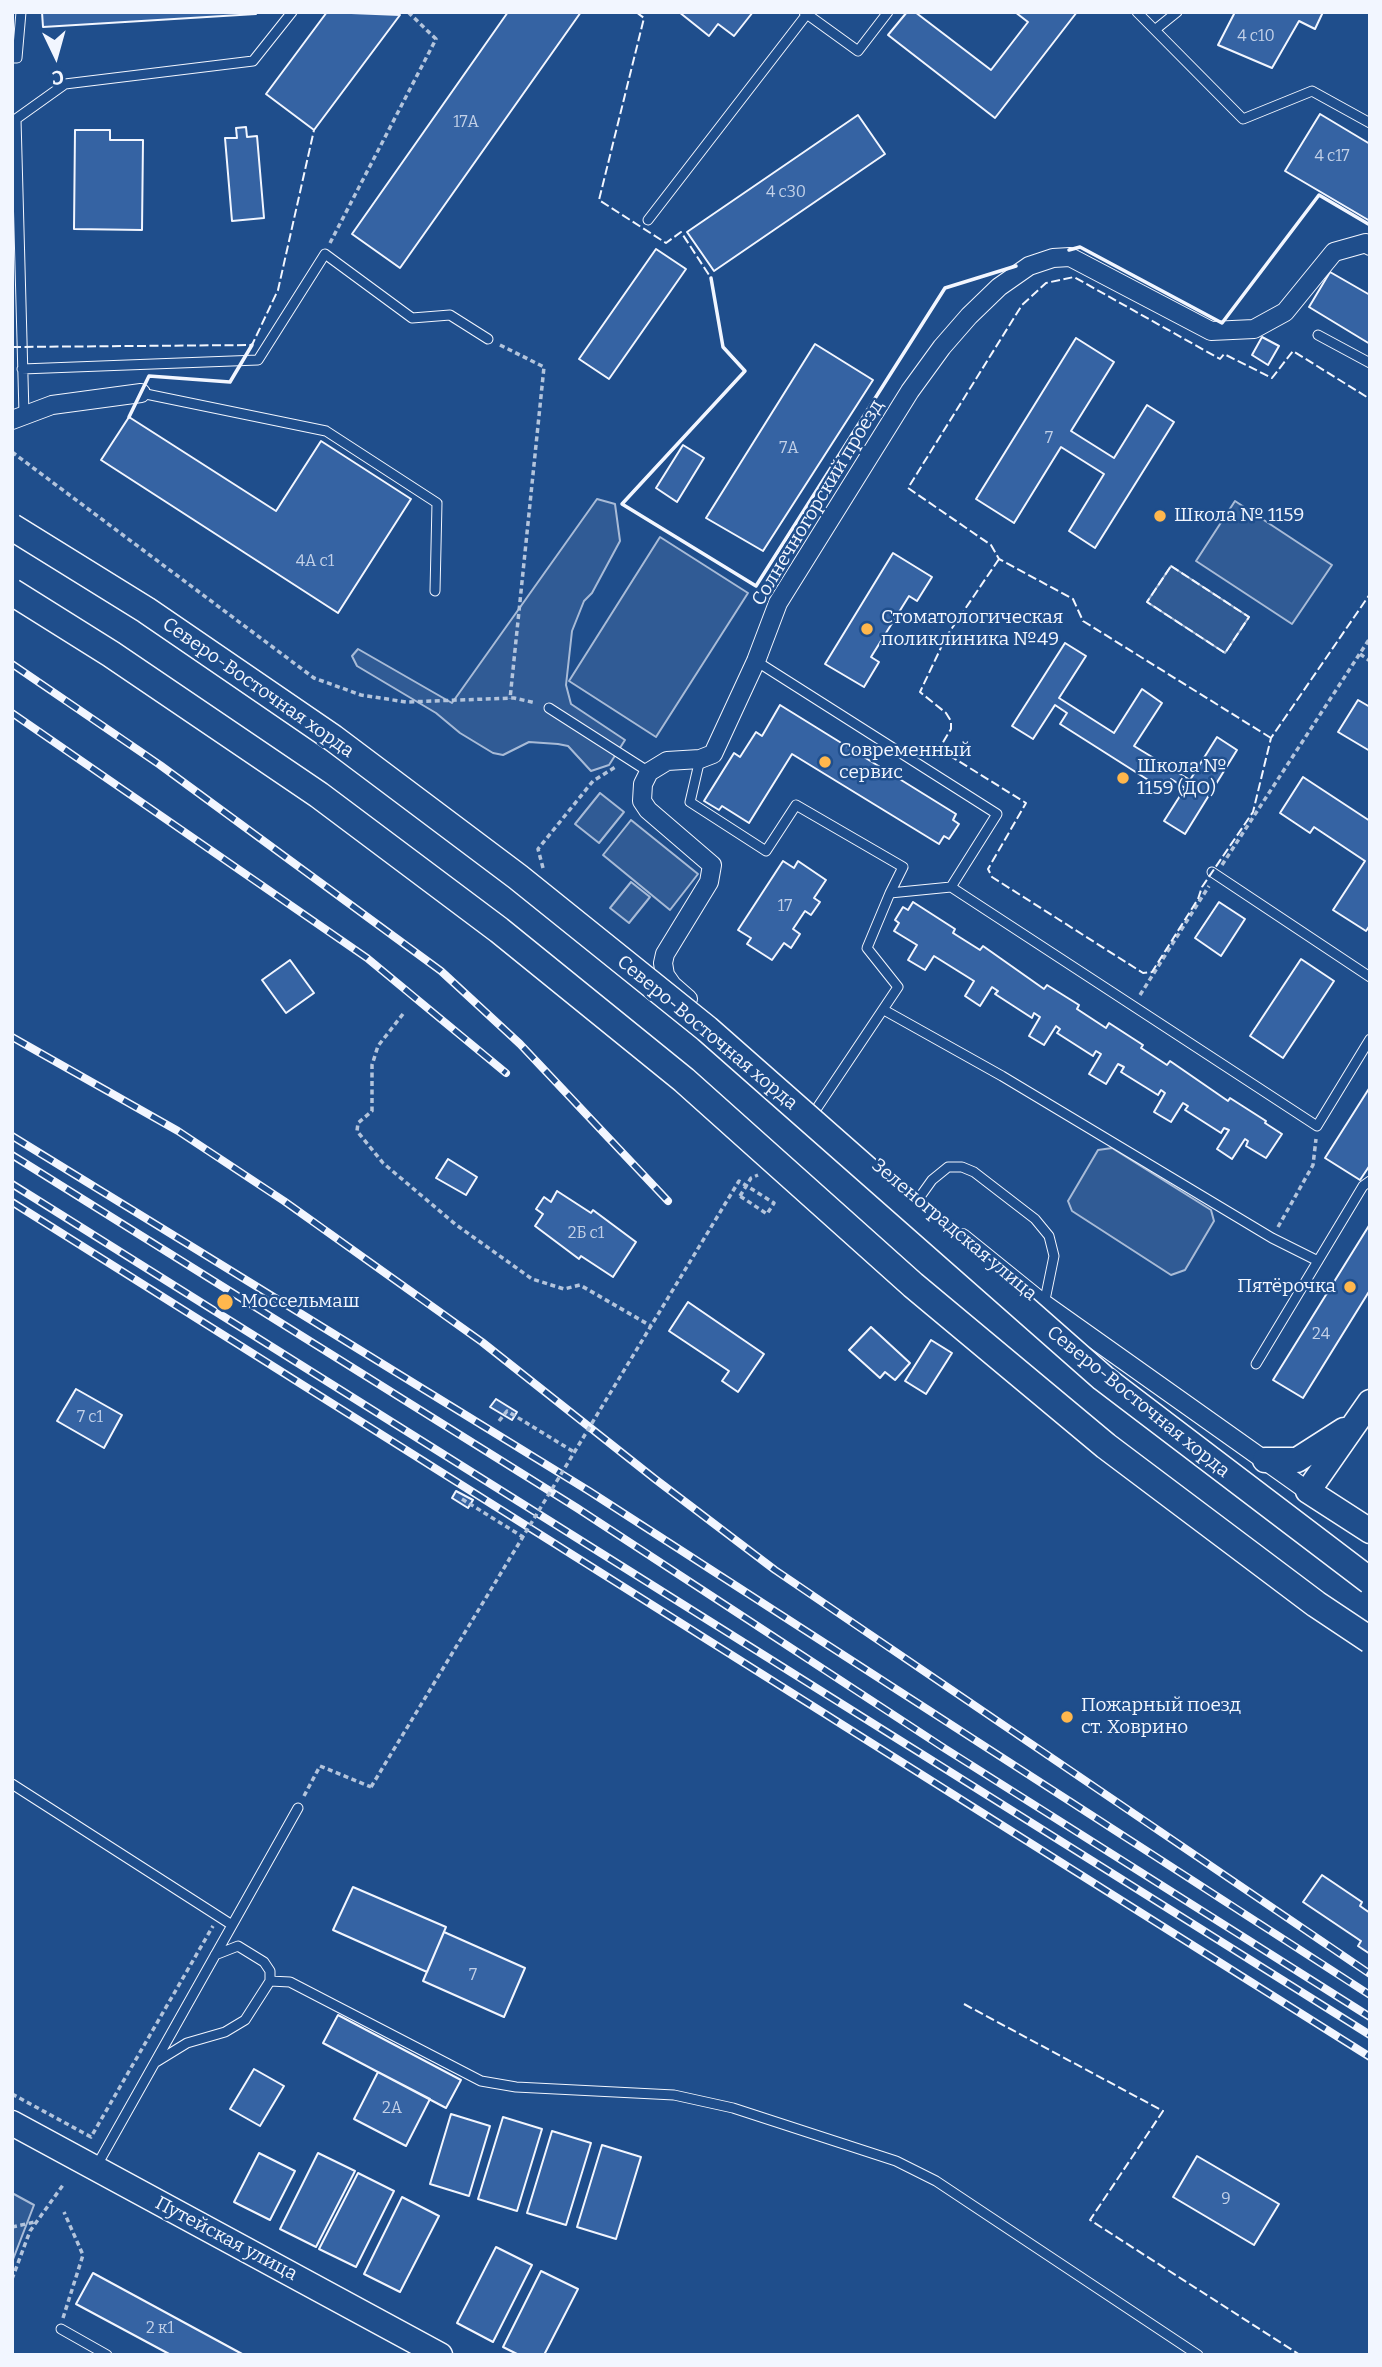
<!DOCTYPE html>
<meta charset="utf-8">
<style>
body{margin:0}
#map{position:relative;width:1382px;height:2367px;overflow:hidden;background:#1f4e8c;font-family:Bitter,serif}
canvas{display:block}
.frame{position:absolute;inset:0;border:14px solid #f2f6ff;pointer-events:none}
.north{position:absolute;left:21px;top:21px;width:70px;height:70px;-webkit-text-stroke:5px #1f4e8c;paint-order:stroke;rotate:175deg;font-size:19px;font-weight:700;line-height:28px;text-align:center;color:#f2f6ff}
.north::after{content:'';display:block;margin:auto;width:24px;height:32px;background:#f2f6ff;clip-path:polygon(50% 0,100% 100%,50% 72%,0 100%)}
</style>
<div id="map">
<canvas width="1382" height="2367"></canvas>
<div class="frame"></div>
<div class="north">С</div>
</div>
<script>
const ctx = document.querySelector('canvas').getContext('2d');
ctx.lineJoin = 'round';
function fillPath(path, color) { ctx.fillStyle = color; ctx.fill(path, 'evenodd'); }
const poly = rows => new Path2D(rows.map(r => 'M' + r).join(''));
function strokePath(path, color, width, dash) { ctx.strokeStyle = color; ctx.lineWidth = width; ctx.lineCap = dash ? 'butt' : 'round'; ctx.setLineDash(dash || []); ctx.stroke(path); }
function write(font, color, halo, rows, align = 'center') {
  ctx.font = font + ' Bitter,serif'; ctx.lineWidth = 5; ctx.setLineDash([]); ctx.textBaseline = 'middle'; ctx.strokeStyle = halo; ctx.fillStyle = color; for (const [text, x, y, turn = 0] of rows) {
    ctx.save(); ctx.translate(x, y); ctx.rotate((+turn || 0) * Math.PI / 180); ctx.textAlign = isNaN(turn) ? turn : align; if (halo) ctx.strokeText(text, 0, 0); ctx.fillText(text, 0, 0); ctx.restore();
  }
}
const built = poly([
 [597,499,615,504,620,541,592,593,584,601,572,631,566,685,571,704,625,740,609,765,591,771,568,746,558,744,529,742,503,755,493,753,460,733,436,713,357,666,352,656,358,649,452,703,597,499],
 [1235,501,1332,565,1292,624,1196,561,1235,501],
 [660,537,748,593,656,737,569,681,660,537],
 [1171,566,1249,617,1225,653,1147,602,1171,566],
 [600,793,624,812,599,843,575,824,600,793],
 [631,820,698,874,670,910,603,855,631,820],
 [631,882,650,897,629,923,610,908,631,882],
 [1112,1148,1211,1210,1214,1221,1185,1270,1171,1275,1072,1211,1068,1201,1098,1150,1112,1148],
 [12,2193,34,2205,12,2262,12,2193]
]);
fillPath(built, '#305b95');
strokePath(built, '#a8bbd7', 2);
const building = poly([
 [42,12,256,12,256,14,43,27,42,12],
 [327,12,400,15,314,130,266,94,327,12],
 [508,12,581,12,400,268,352,234,508,12],
 [679,12,753,12,734,36,718,24,709,36,679,12],
 [907,12,915,12,991,70,1028,22,1015,12,1077,12,995,118,888,35,907,12],
 [1235,12,1323,12,1315,29,1299,21,1272,68,1218,45,1235,12],
 [1320,114,1370,144,1370,221,1285,171,1320,114],
 [858,115,885,154,714,271,687,232,858,115],
 [246,127,247,137,257,136,264,218,232,221,225,138,237,138,236,128,246,127],
 [75,130,110,130,110,140,143,140,142,230,74,229,75,130],
 [656,249,686,269,609,379,579,359,656,249],
 [1330,272,1370,295,1370,344,1309,307,1330,272],
 [1262,337,1279,346,1268,365,1252,355,1262,337],
 [1076,338,1114,362,1071,431,1114,458,1147,405,1174,422,1095,548,1069,531,1104,474,1061,447,1014,523,976,499,1076,338],
 [815,344,873,380,763,551,706,518,815,344],
 [129,417,276,511,321,441,411,499,338,613,101,460,129,417],
 [683,445,704,458,677,502,656,488,683,445],
 [893,553,932,577,917,601,909,596,871,657,879,662,864,687,825,664,893,553],
 [1065,643,1086,656,1059,698,1114,733,1142,689,1162,703,1134,746,1190,780,1217,737,1237,750,1185,834,1164,821,1185,788,1171,779,1164,790,1060,724,1067,713,1055,705,1033,739,1012,726,1065,643],
 [1358,700,1370,707,1370,751,1338,732,1358,700],
 [780,705,956,814,953,820,959,824,949,839,944,836,939,844,792,754,749,823,722,806,719,810,704,801,734,753,740,757,756,732,762,736,780,705],
 [1303,777,1370,821,1370,925,1366,931,1333,910,1365,861,1314,827,1310,833,1280,813,1303,777],
 [783,861,794,868,798,861,826,880,814,898,820,902,811,915,805,911,793,929,800,934,791,948,784,943,772,960,747,944,751,938,738,930,783,861],
 [913,902,955,929,953,933,980,950,983,946,1044,989,1047,985,1079,1005,1077,1009,1106,1028,1109,1023,1143,1045,1141,1048,1167,1065,1170,1061,1228,1101,1230,1098,1266,1121,1265,1123,1282,1134,1266,1158,1246,1146,1248,1141,1245,1139,1232,1159,1217,1149,1229,1130,1224,1128,1221,1133,1185,1110,1188,1106,1183,1103,1171,1122,1154,1112,1165,1093,1161,1090,1158,1095,1121,1072,1124,1067,1118,1064,1106,1084,1089,1074,1101,1054,1096,1051,1093,1056,1057,1033,1060,1029,1056,1026,1044,1045,1029,1036,1040,1017,1034,1013,1032,1018,995,994,998,991,992,987,980,1006,965,996,974,981,934,956,925,970,908,960,917,945,894,931,899,923,895,920,903,907,908,910,913,902],
 [1219,902,1245,919,1221,956,1195,938,1219,902],
 [1301,959,1334,981,1283,1058,1250,1036,1301,959],
 [290,960,314,993,286,1013,262,980,290,960],
 [1370,1087,1370,1165,1360,1180,1325,1158,1370,1087],
 [448,1159,477,1177,466,1195,436,1178,448,1159],
 [557,1191,591,1213,593,1210,636,1242,613,1277,581,1256,579,1259,535,1226,543,1214,536,1209,544,1197,551,1202,557,1191],
 [1370,1224,1370,1290,1303,1398,1273,1380,1370,1224],
 [688,1302,764,1354,738,1392,722,1381,729,1371,669,1331,688,1302],
 [871,1327,910,1363,895,1380,885,1372,880,1378,849,1350,871,1327],
 [931,1340,952,1353,926,1394,905,1381,931,1340],
 [76,1389,122,1415,104,1448,57,1421,76,1389],
 [496,1399,517,1412,512,1420,490,1407,496,1399],
 [456,1491,473,1500,468,1508,452,1498,456,1491],
 [1322,1875,1362,1902,1360,1906,1370,1913,1370,1954,1358,1946,1361,1941,1303,1902,1322,1875],
 [353,1887,446,1927,427,1972,333,1930,353,1887],
 [444,1932,525,1968,504,2017,423,1981,444,1932],
 [338,2015,461,2080,446,2108,323,2043,338,2015],
 [254,2069,284,2086,260,2126,230,2109,254,2069],
 [378,2072,430,2099,406,2146,354,2119,378,2072],
 [451,2114,490,2126,469,2196,430,2184,451,2114],
 [503,2117,542,2129,517,2211,478,2199,503,2117],
 [552,2131,591,2143,566,2225,527,2213,552,2131],
 [602,2145,641,2157,616,2239,577,2227,602,2145],
 [259,2153,295,2171,270,2220,234,2202,259,2153],
 [318,2153,355,2171,316,2247,280,2229,318,2153],
 [1197,2156,1279,2204,1254,2245,1173,2197,1197,2156],
 [358,2173,394,2191,356,2267,319,2249,358,2173],
 [402,2197,439,2216,400,2292,364,2274,402,2197],
 [496,2247,532,2265,493,2342,457,2323,496,2247],
 [541,2271,578,2289,544,2355,519,2355,503,2347,541,2271],
 [93,2273,244,2355,171,2355,76,2304,93,2273]
]);
fillPath(building, '#3563a3');
strokePath(building, '#f2f6ff', 2);
const lane = poly([
 [804,12,858,51,888,12],
 [1137,12,1243,119,1312,91,1370,123],
 [1156,29,1177,12],
 [12,58,17,58,21,12],
 [648,220,807,14],
 [1318,335,1370,363],
 [22,369,258,360,325,254,412,318,450,315,488,339],
 [141,393,326,431,437,503,435,591],
 [24,414,16,119,65,84,253,61,292,12],
 [756,661,997,814,951,887],
 [549,708,649,772],
 [700,759,690,802,766,851,796,805,903,867,890,893],
 [1212,872,1370,977],
 [884,1010,1002,1076,1272,1238,1318,1261],
 [815,1111,898,987,867,948,890,893,951,887,1317,1126,1370,1039],
 [917,1201,932,1180,948,1167,962,1167,974,1172,1035,1219,1049,1236,1054,1256,1046,1295,1040,1301],
 [1256,1364,1363,1186,1370,1181],
 [12,1784,232,1925],
 [270,1981,290,1982,481,2081,516,2087,674,2095,733,2108,896,2161,936,2181,1198,2355],
 [156,2062,187,2043,225,2032,245,2020,270,1981,270,1971,264,1962,238,1946,215,1955],
 [96,2167,298,1808],
 [61,2329,107,2355]
]);
const street = poly([
 [12,420,52,405,141,393],
 [688,999,672,985,665,975,663,963,665,954,709,882,712,865,648,810,642,801,643,784,649,772,667,761,700,759,713,754,756,661,778,603,910,391,942,347,969,316,999,287,1029,266,1053,258,1070,257,1211,331,1254,329,1285,312,1334,252,1366,243,1370,246],
 [962,1238,1040,1301,1308,1491]
]);
const secondary = poly([
 [1370,1402,1308,1491,1370,1531],
 [1265,1460,1297,1460,1344,1430],
 [12,2123,440,2355]
]);
strokePath(lane, '#f2f6ff', 11);
strokePath(street, '#f2f6ff', 20);
strokePath(secondary, '#f2f6ff', 27);
strokePath(poly([
 [330,243,436,39,408,12],
 [500,345,544,367,510,699],
 [12,452,314,678,361,695,406,702,514,698,536,703],
 [1360,654,1370,661],
 [1222,865,1370,638],
 [543,868,538,849,593,781,617,766],
 [1140,995,1209,886],
 [403,1014,378,1046,372,1065,372,1111,358,1123,357,1131,383,1163,455,1224,532,1279,564,1289,580,1285,651,1326],
 [740,1196,751,1178,758,1175],
 [1278,1227,1313,1165,1316,1139],
 [499,1421,507,1411,574,1452],
 [462,1499,523,1537],
 [304,1796,320,1766,371,1787],
 [12,2094,91,2137,213,1926],
 [12,2227,35,2222],
 [12,2279,30,2231,63,2185],
 [63,2318,83,2255,64,2212]
]), '#b3c4dc', 3.5, [5, 3.5]);
strokePath(lane, '#1f4e8c', 9);
strokePath(street, '#1f4e8c', 18);
strokePath(secondary, '#1f4e8c', 24);
const rail = poly([
 [12,664,160,765,441,971,520,1044,668,1201],
 [12,713,367,958,506,1073],
 [12,1037,178,1131,284,1201,482,1342,655,1479,775,1570,1370,1974],
 [12,1136,589,1491,1370,1995],
 [12,1155,577,1508,944,1748,1370,2017],
 [12,1184,1370,2035],
 [12,1202,1370,2057]
]);
strokePath(rail, '#f2f6ff', 8);
strokePath(rail, '#1f4e8c', 5, [16]);
const primaryBridge = poly([
 [12,527,146,610,333,738,518,877,707,1029,1103,1378,1370,1581],
 [12,592,111,654,319,795,499,930,684,1080,913,1285,1106,1446,1316,1604,1370,1640]
]);
strokePath(primaryBridge, '#f2f6ff', 29, []);
strokePath(poly([
 [371,1787,739,1181,774,1203,767,1214,740,1196]
]), '#b3c4dc', 3.5, [5, 3.5]);
strokePath(primaryBridge, '#1f4e8c', 26);
strokePath(poly([
 [636,12,644,18,599,200,666,243,681,232,711,278],
 [12,347,252,345,278,290,314,130],
 [999,559,946,637,920,692,946,713,951,721,951,729,942,744,944,752,1026,803,988,869,992,877,1143,973,1152,972,1198,899,1202,887,1253,812,1271,738,1370,594],
 [1171,566,1249,617,1225,653,1147,602,1171,566],
 [1271,738,1083,621,1073,599,999,559,991,545,908,488,1022,305,1046,283,1074,277,1220,359,1224,354,1272,378,1293,351,1370,399],
 [964,2004,1163,2111,1090,2220,1300,2355]
]), '#f2f6ff', 2, [9, 3.5]);
strokePath(poly([
 [1069,250,1080,247,1222,323,1319,195,1370,225],
 [711,278,723,347,745,371,622,504,756,586,945,288,1016,266],
 [129,417,149,376,230,382,252,345]
]), '#f2f6ff', 3.5);
for (const [x, y, r, color] of [
 [1160,516,7,"#ffb74d"],
 [867,629,7,"#ffb74d"],
 [825,762,7,"#ffb74d"],
 [1123,778,7,"#ffb74d"],
 [1350,1287,7,"#ffb74d"],
 [225,1302,9,"#ffb74d"],
 [1067,1717,7,"#ffb74d"]
]) { const dot = new Path2D(); dot.arc(x, y, r, 0, 2 * Math.PI); ctx.fillStyle = color; ctx.fill(dot); strokePath(dot, '#1f4e8c', 2.5); }
write('16px', '#c3d1e8', null, [
 ["4 с10",1256,37],
 ["17А",466,123],
 ["4 с17",1332,157],
 ["4 с30",786,193],
 ["7",1049,439],
 ["7А",789,449],
 ["4А с1",315,562],
 ["17",785,907],
 ["2Б с1",586,1234],
 ["24",1321,1335],
 ["7 с1",90,1418],
 ["7",473,1976],
 ["2А",392,2109],
 ["9",1226,2200],
 ["2 к1",160,2329]
]);
write('19px', '#f2f6ff', '#1f4e8c', [
 ["Солнечногорский проезд",818,503,-59],
 ["Северо-Восточная хорда",258,688,35],
 ["Северо-Восточная хорда",707,1033,40],
 ["Зеленоградская улица",954,1230,40],
 ["Северо-Восточная хорда",1138,1402,39],
 ["Путейская улица",226,2239,28]
]);
write('19px', '#f2f6ff', '#1f4e8c', [
 ["Школа № 1159",1174,516],
 ["Стоматологическая",881,618],
 ["поликлиника №49",881,640],
 ["Современный",839,751],
 ["сервис",839,773],
 ["Школа №",1137,767],
 ["1159 (ДО)",1137,789],
 ["Пятёрочка",1336,1287,"right"],
 ["Моссельмаш",241,1302],
 ["Пожарный поезд",1081,1706],
 ["ст. Ховрино",1081,1728]
], 'left');
</script>
